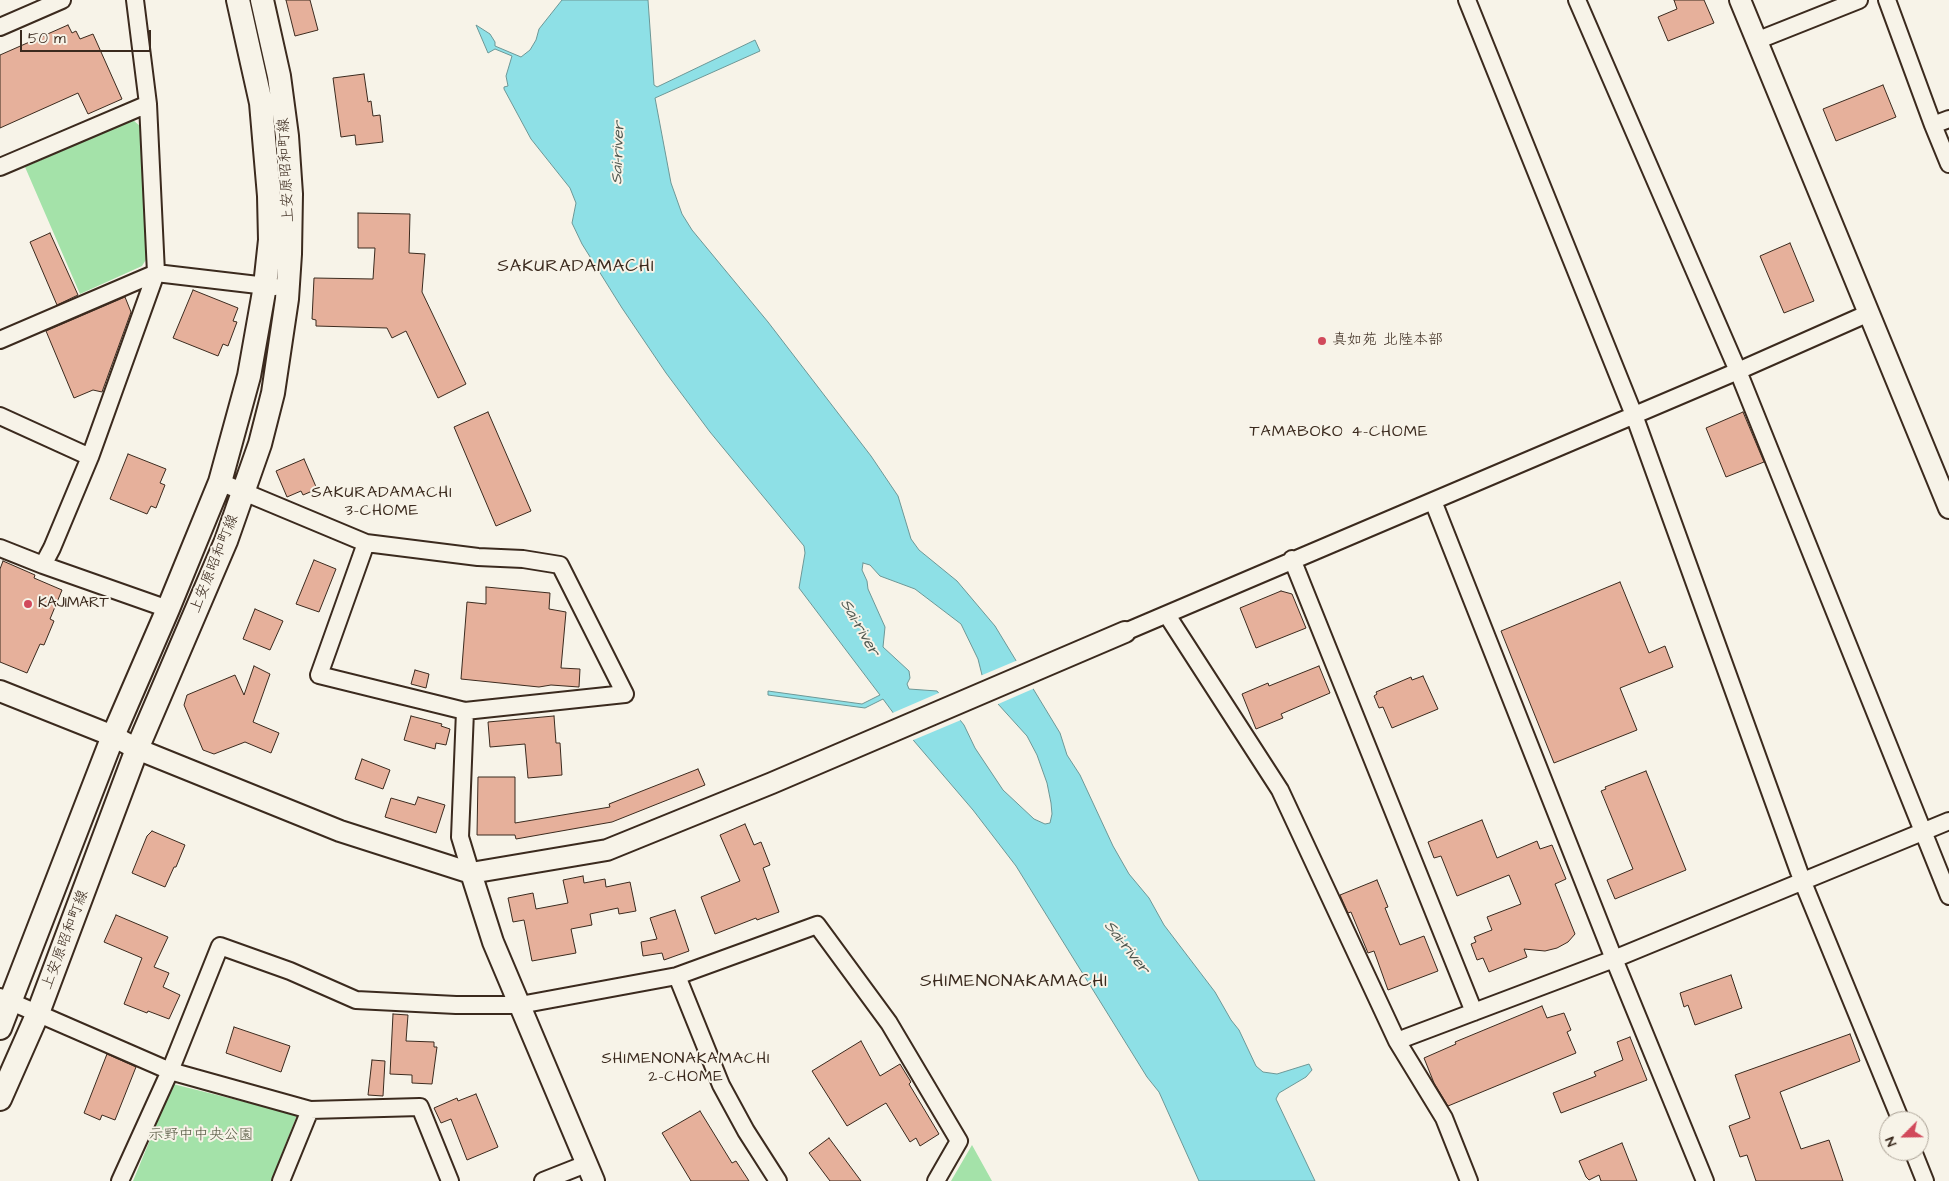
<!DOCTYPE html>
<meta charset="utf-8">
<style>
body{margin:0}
#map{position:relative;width:1949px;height:1181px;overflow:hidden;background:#f7f3e8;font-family:"Architects Daughter",sans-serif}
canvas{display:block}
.north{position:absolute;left:1879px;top:1111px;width:50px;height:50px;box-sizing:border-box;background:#f7f3e8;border:1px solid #aca397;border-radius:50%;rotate:247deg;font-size:14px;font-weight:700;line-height:20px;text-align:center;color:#3b2a1e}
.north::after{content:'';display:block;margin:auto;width:18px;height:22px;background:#d1495b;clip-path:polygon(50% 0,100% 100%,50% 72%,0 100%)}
.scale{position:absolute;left:20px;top:30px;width:131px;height:22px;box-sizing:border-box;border:2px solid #3b2a1e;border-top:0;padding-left:6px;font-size:15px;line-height:18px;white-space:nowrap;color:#3b2a1e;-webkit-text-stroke:4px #f7f3e8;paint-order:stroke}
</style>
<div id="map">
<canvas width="1949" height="1181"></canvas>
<div class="north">N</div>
<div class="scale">50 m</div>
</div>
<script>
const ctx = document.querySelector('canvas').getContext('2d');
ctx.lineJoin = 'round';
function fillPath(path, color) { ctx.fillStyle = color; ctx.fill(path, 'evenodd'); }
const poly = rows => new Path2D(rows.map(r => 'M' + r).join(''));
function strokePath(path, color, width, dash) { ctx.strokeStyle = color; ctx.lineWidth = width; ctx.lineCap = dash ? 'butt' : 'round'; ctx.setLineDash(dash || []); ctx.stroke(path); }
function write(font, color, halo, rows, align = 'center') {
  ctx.font = font + ' "Architects Daughter","Klee One",sans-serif'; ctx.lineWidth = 4; ctx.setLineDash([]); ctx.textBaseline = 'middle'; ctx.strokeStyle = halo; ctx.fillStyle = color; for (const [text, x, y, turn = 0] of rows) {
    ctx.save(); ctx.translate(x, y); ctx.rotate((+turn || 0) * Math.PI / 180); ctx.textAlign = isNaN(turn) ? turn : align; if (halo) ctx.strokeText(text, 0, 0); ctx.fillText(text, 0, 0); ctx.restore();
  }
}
fillPath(poly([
 [133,120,140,126,147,258,142,266,80,294,25,167],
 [173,1084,297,1115,271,1181,133,1181],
 [972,1145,992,1181,951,1181]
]), '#a4e2a9');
const water = poly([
 [562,0,648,0,654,85,657,87,755,40,760,51,655,98,671,183,682,214,692,230,768,322,871,456,898,496,911,539,919,550,957,581,995,626,1060,733,1067,755,1080,775,1113,846,1129,874,1149,898,1164,925,1215,992,1231,1020,1239,1030,1256,1066,1263,1072,1277,1074,1309,1064,1312,1070,1306,1077,1279,1093,1276,1099,1315,1181,1199,1181,1159,1092,1147,1077,1016,866,973,810,914,741,883,699,865,708,768,695,768,691,862,704,880,695,799,588,805,553,804,546,710,432,666,373,622,308,582,244,572,223,576,203,570,188,531,139,504,89,504,87,508,86,506,76,512,56,495,49,488,53,476,25,490,34,495,42,495,46,521,57,530,50,536,40,539,29,562,0],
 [863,563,870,565,880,576,915,589,961,624,978,659,982,675,998,704,1027,736,1037,755,1047,783,1051,803,1052,814,1050,823,1045,824,1034,819,1003,790,975,748,964,725,937,691,909,689,907,684,910,678,909,671,883,647,885,627,868,589,867,581,862,570,863,563]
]);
fillPath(water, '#8ee0e6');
strokePath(water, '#6d9796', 1);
fillPath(poly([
 [1018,660,1035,688,996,705,980,676],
 [941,692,961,720,911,741,890,714]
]), '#f7f3e8');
const building = poly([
 [286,0,310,0,318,30,295,36,286,0],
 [1674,0,1704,0,1714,23,1668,41,1658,17,1677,9,1674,0],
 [68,25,72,33,76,31,80,39,93,34,122,99,88,114,78,93,0,128,0,55,68,25],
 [364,74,368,102,371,101,373,116,380,115,383,142,356,145,355,135,341,137,333,78,364,74],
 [1883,85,1896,117,1836,141,1823,109,1883,85],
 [358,213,410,214,409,253,425,254,422,292,466,384,438,398,406,331,392,338,387,328,316,326,316,320,312,319,314,278,373,279,375,248,358,248,358,213],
 [50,233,78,295,57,305,30,242,50,233],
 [1790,243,1814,301,1784,313,1760,256,1790,243],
 [193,290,238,308,233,321,237,322,228,346,223,344,218,356,173,338,193,290],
 [125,297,131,312,102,392,93,390,74,398,46,331,125,297],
 [488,412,531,511,496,526,454,427,488,412],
 [1743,412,1764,462,1726,477,1706,428,1743,412],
 [128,454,166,469,160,483,165,485,156,508,151,506,147,514,110,499,128,454],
 [304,459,317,489,303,495,301,491,287,497,276,471,304,459],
 [314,560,336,569,319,612,296,604,314,560],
 [3,561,35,575,34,578,62,590,50,619,54,621,44,645,40,644,27,673,0,662,0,569,3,561],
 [1620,582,1649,653,1665,646,1673,667,1620,688,1637,730,1554,763,1501,631,1620,582],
 [486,587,550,593,549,609,566,612,561,668,580,669,579,687,551,685,539,687,461,679,467,602,486,604,486,587],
 [1281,591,1292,594,1306,628,1256,648,1240,608,1281,591],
 [255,609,283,621,270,650,243,639,255,609],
 [254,666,270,674,253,722,279,733,271,753,245,742,214,754,203,750,184,705,187,695,235,675,244,695,254,666],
 [1319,666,1330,693,1281,714,1283,718,1256,729,1242,694,1268,683,1269,686,1319,666],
 [415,670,429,674,426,688,411,684,415,670],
 [1423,676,1438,709,1392,728,1383,707,1379,708,1374,696,1377,694,1376,692,1411,677,1412,680,1423,676],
 [411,716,442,724,441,726,450,729,446,745,436,743,435,749,404,740,411,716],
 [554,716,556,743,560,743,562,775,528,778,525,744,490,747,488,722,554,716],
 [362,759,390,770,383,789,355,779,362,759],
 [698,769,705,785,612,822,516,839,515,835,477,835,478,777,515,777,515,823,610,807,609,804,698,769],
 [1646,771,1686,870,1615,899,1607,880,1633,869,1601,791,1606,789,1605,787,1646,771],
 [418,797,445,805,436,833,385,817,391,798,415,805,418,797],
 [1482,820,1497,858,1537,841,1540,849,1552,845,1566,879,1555,884,1575,934,1568,942,1557,948,1545,951,1524,949,1527,957,1489,972,1483,958,1477,960,1471,944,1476,942,1474,937,1492,930,1487,917,1521,904,1509,875,1457,896,1441,856,1434,858,1428,842,1482,820],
 [745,824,754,845,761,842,770,865,763,868,779,912,757,920,756,918,715,934,701,897,740,881,720,835,745,824],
 [152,831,185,845,176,867,174,867,165,887,132,873,147,836,152,831],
 [583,876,584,883,605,879,606,887,630,882,636,911,619,914,618,908,590,914,592,925,571,929,576,953,532,961,524,920,513,922,508,898,533,893,536,909,568,903,563,880,583,876],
 [1377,880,1388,907,1385,908,1400,945,1424,936,1438,971,1388,990,1374,951,1368,953,1351,912,1348,913,1340,895,1377,880],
 [675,910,689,951,664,960,662,953,643,956,641,942,657,939,650,918,675,910],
 [116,915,168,937,154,967,169,973,163,987,180,995,169,1019,148,1011,147,1013,124,1004,142,958,104,942,116,915],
 [1731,975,1742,1008,1695,1025,1688,1005,1684,1007,1680,993,1731,975],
 [1542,1006,1547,1018,1564,1013,1571,1030,1567,1032,1576,1053,1448,1106,1434,1083,1424,1058,1456,1044,1455,1042,1542,1006],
 [393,1014,408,1015,406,1041,434,1042,434,1047,437,1047,432,1084,412,1083,412,1075,390,1074,393,1014],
 [234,1027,290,1046,281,1072,226,1053,234,1027],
 [1850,1034,1860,1061,1780,1092,1801,1149,1829,1140,1843,1181,1756,1181,1747,1155,1740,1157,1729,1126,1750,1118,1735,1075,1850,1034],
 [1630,1037,1647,1080,1561,1113,1553,1093,1596,1076,1594,1072,1623,1060,1617,1042,1630,1037],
 [861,1041,880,1076,900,1064,911,1082,909,1084,939,1134,920,1146,916,1138,910,1142,886,1103,847,1126,812,1071,861,1041],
 [107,1054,136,1067,115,1120,102,1115,100,1120,84,1113,107,1054],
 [372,1060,385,1061,383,1096,368,1095,372,1060],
 [476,1094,498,1147,467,1160,451,1119,441,1123,434,1108,457,1098,458,1101,476,1094],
 [700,1111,732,1163,736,1161,749,1181,691,1181,662,1133,700,1111],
 [829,1138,861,1181,830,1181,809,1153,829,1138],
 [1622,1143,1637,1181,1601,1181,1599,1175,1589,1180,1586,1177,1579,1161,1622,1143]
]);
fillPath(building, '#e6b09b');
strokePath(building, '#3b2a1e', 1);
const minor = poly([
 [1467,0,1634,415,1802,880,1901,1121],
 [1577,0,1738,371,1949,896],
 [1887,0,1933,125,1949,164],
 [0,27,62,0],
 [1756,41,1859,0],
 [1933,125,1949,119],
 [0,167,148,104],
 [0,340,156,273,275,287],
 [0,416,90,457],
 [220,482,366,543],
 [1433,501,1614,959,1705,1181],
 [0,548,43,565,168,609],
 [1292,559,1474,1012],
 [43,565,52,548,90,457,156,273,148,104,135,0],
 [1167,615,1280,790,1397,1041,1444,1118,1469,1181],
 [1125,632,1738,371,1869,313],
 [465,711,319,675,366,543,478,557,523,559,560,565,625,694,465,711,460,837,471,873],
 [677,976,721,1085,746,1131,778,1181],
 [0,997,170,1071,120,1181],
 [1397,1041,1614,959,1949,821],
 [1913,1151,1925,1181],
 [281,1181,310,1110],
 [450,1181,420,1107,310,1110,170,1071,220,946,290,971,356,1000,456,1005,520,1005,677,976,817,925,889,1023,959,1141,936,1181],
 [543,1181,586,1164]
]);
const tertiary = poly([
 [1740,0,1949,508],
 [0,691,113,736,137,749,340,831,471,873,607,850,772,783,1125,632],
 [471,873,493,942,594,1181]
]);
const secondary = poly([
 [0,1028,113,736,168,609,220,482,249,376,265,286,270,240,269,196,261,103,238,0],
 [0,1099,38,1013,137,749,226,541,260,444,273,393,287,299,290,254,291,194,287,136,279,76,262,0]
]);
strokePath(minor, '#3b2a1e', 20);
strokePath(tertiary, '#3b2a1e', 24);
strokePath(secondary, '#3b2a1e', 26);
strokePath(minor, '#f7f3e8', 16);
strokePath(tertiary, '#f7f3e8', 20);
strokePath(secondary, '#f7f3e8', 22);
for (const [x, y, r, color] of [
 [1322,341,5,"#d1495b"],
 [28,604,5,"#d1495b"]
]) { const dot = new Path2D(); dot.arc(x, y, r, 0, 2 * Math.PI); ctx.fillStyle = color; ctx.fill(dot); strokePath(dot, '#f7f3e8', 2); }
write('15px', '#3b2a1e', '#f7f3e8', [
 ["上安原昭和町線",287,170,-93],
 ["上安原昭和町線",215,564,-68],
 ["上安原昭和町線",66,940,-69]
]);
write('15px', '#3b2a1e', '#f7f3e8', [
 ["真如苑 北陸本部",1332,341],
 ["KAJIMART",38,604]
], 'left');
write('15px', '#555841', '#f7f3e8', [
 ["示野中中央公園",201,1136]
]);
write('italic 16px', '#505850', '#f7f3e8', [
 ["Sai-river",619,153,-88],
 ["Sai-river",859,628,60],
 ["Sai-river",1126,948,52]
]);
ctx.letterSpacing = '1px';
write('16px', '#3b2a1e', '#f7f3e8', [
 ["TAMABOKO 4-CHOME",1339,433],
 ["SAKURADAMACHI",382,494],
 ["3-CHOME",382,512],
 ["SHIMENONAKAMACHI",686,1060],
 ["2-CHOME",686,1078]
]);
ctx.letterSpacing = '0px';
ctx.letterSpacing = '1px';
write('18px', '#3b2a1e', '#f7f3e8', [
 ["SAKURADAMACHI",576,267],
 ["SHIMENONAKAMACHI",1014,982]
]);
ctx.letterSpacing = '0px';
</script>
